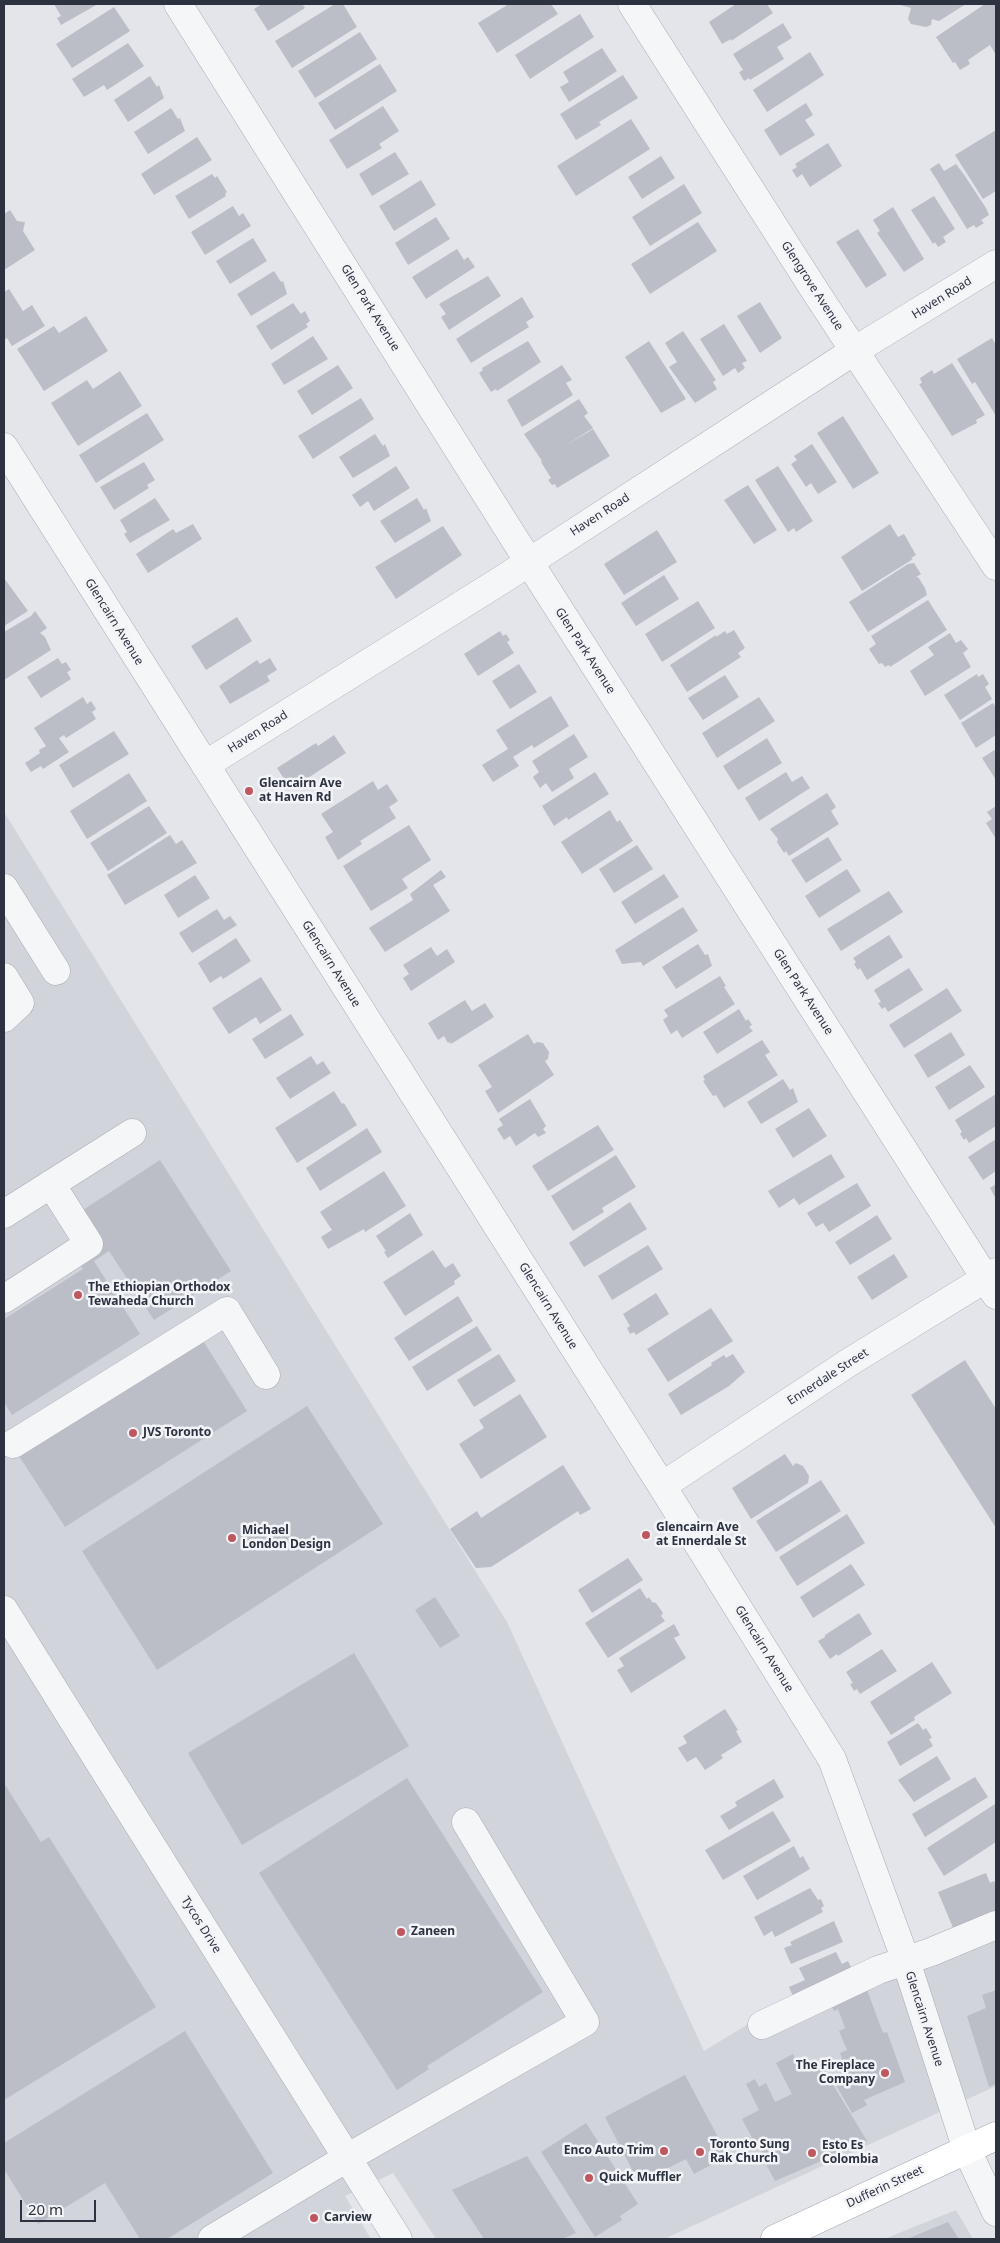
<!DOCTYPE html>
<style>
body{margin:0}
#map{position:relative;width:1000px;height:2243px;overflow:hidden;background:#e3e5ea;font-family:"Noto Sans",sans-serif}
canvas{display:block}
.frame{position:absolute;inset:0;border:5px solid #2d3240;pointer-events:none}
.scale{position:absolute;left:20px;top:2200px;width:76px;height:22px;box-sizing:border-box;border:2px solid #2d3240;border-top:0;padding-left:6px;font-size:15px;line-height:18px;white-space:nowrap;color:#2d3240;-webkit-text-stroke:4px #f3f4f7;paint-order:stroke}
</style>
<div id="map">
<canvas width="1000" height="2243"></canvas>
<div class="frame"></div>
<div class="scale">20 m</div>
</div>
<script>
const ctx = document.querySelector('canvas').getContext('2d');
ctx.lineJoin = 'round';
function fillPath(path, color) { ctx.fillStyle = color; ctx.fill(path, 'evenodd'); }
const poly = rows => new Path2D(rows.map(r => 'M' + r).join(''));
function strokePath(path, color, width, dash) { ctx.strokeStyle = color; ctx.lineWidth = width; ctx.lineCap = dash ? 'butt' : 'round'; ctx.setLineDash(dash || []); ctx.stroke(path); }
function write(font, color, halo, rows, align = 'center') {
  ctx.font = font + ' "Noto Sans",sans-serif'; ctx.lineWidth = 5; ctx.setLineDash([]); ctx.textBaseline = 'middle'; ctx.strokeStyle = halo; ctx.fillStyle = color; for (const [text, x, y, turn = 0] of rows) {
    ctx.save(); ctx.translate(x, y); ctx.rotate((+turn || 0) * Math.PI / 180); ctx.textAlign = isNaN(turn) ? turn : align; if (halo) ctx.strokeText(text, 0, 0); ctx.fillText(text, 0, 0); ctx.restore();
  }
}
fillPath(poly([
 [4,812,507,1622,704,2051,758,2018,996,1921,996,2086,664,2239,436,2239,393,2173,345,2196,371,2239,4,2239],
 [956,2210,973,2239,884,2239]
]), '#d1d4db');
fillPath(poly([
 [54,4,98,4,61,25,57,18,61,16],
 [262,4,302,4,305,8,268,31,254,9],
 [335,4,343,4,357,27,292,68,275,41],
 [509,4,551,4,558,14,497,53,478,23],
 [736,4,767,4,773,13,731,41,731,39,722,44,709,22],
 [897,4,966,4,939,21,932,19,931,25,926,27,911,24,908,19,911,8],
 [985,4,996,4,996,55,990,45,968,60,970,64,960,70,955,62,953,63,936,37],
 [114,7,130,31,72,68,56,44],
 [580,14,594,37,530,79,515,55],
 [783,23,792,38,777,47,784,59,750,80,749,78,744,81,739,72,743,70,733,54],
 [360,32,377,59,315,98,298,71],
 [128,43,144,66,107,90,104,85,84,97,72,79],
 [602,48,617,71,569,102,560,87,569,82,563,72],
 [810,52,824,75,767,112,753,90],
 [380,64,397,91,335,130,318,103],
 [623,75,638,98,599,122,601,125,576,140,560,114],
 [150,76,157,87,159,85,164,98,128,122,114,100],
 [806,103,813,115,805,120,815,135,780,156,764,130],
 [383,106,399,131,379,144,382,148,347,169,329,140],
 [171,108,178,119,180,118,185,131,148,154,134,132],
 [631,119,650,149,576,196,557,166],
 [996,130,996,191,983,199,955,155],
 [197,137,212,160,154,195,141,174],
 [828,143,842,166,810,187,802,174,797,178,792,170,797,167,795,164],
 [395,152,409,174,372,196,359,174],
 [661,156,675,178,642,199,628,177],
 [939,163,944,171,956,164,965,176,986,208,989,215,981,220,984,223,976,228,974,225,967,229,930,169],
 [212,174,215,178,217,176,227,192,225,194,226,196,189,219,175,196],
 [421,180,436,205,394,231,379,206],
 [684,184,702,213,650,246,632,217],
 [934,196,955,229,943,237,946,242,938,247,935,242,933,244,911,210],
 [233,206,239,216,243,213,251,226,205,255,191,232],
 [893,207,924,259,904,272,877,233,880,231,873,220],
 [10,210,17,221,25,222,23,231,35,250,4,270,4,214],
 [436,217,450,239,408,265,395,243],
 [698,222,717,251,650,294,631,264],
 [858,229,887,275,866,288,836,242],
 [253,238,267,261,230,284,216,261],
 [457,249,464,260,468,257,475,267,426,299,412,277],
 [274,271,281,282,283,281,287,294,251,316,237,294],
 [488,276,501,296,449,330,441,317,446,314,439,304],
 [9,289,23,311,32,305,45,326,12,346,7,338,4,340,4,292],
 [522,297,534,317,526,322,529,327,471,363,456,339],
 [760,302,782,338,760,353,737,316],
 [293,303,301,314,305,311,310,321,306,324,308,327,271,350,256,326],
 [86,316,108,351,44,391,17,349,54,326,59,333],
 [724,324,747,361,742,363,745,368,738,373,735,368,723,376,700,339],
 [683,331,716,380,713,382,717,389,695,403,669,367,677,362,665,343],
 [313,336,328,359,284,385,271,364],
 [992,338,996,345,996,416,975,382,972,384,957,359],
 [528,341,541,362,497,391,496,389,491,392,479,373,483,370,482,368],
 [649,341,686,399,661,413,625,357],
 [952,363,985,415,976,420,977,423,952,436,919,384,922,383,920,378,932,370,934,374],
 [338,365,353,388,312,415,297,391],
 [562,365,572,380,566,383,573,395,522,427,507,400],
 [120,371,142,406,78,446,51,403,87,380,93,389],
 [361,398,374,419,313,459,298,436],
 [579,399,588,413,584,416,593,428,565,446,593,429,610,456,557,488,555,484,552,485,548,480,551,478,541,462,542,461,524,434],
 [147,413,164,440,96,483,79,455],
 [843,416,879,473,853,489,817,433],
 [375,434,383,446,385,444,390,456,353,478,339,457],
 [812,444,837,482,818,494,811,483,806,487,791,464,797,460,794,456],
 [144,462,155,480,147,485,149,488,114,510,100,487],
 [396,466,410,488,374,511,368,501,360,507,352,495],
 [778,466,813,521,796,532,794,528,788,532,755,480],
 [748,485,777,530,754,544,724,500],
 [155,498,170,520,130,543,124,534,127,532,120,520],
 [417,498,424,510,426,508,431,521,395,543,380,521],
 [193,524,202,539,148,573,136,554,173,529,176,533],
 [890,524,898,537,904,534,916,555,911,558,913,559,862,591,841,557],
 [443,526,462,555,396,599,375,567],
 [657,530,677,562,624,595,604,564],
 [914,563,921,574,916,577,918,577,925,588,927,595,868,632,849,602,908,564],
 [664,575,679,599,636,626,621,603],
 [4,578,28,611,4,626],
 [928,600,947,630,890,667,889,665,885,667,882,663,879,664,869,649,876,644,871,636],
 [698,601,715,628,662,662,645,634],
 [35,611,47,628,40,633,45,637,51,650,4,680,4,632,31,616],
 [237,617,252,641,206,670,191,646],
 [734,630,745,648,738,653,741,657,687,692,670,665,716,635,716,637,725,631,727,634],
 [500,631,503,636,506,634,510,640,507,642,514,653,478,676,464,654],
 [950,633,956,643,961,640,968,649,963,653,971,667,925,696,910,671,934,655,928,647],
 [58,658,62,664,66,662,71,670,67,672,71,679,41,698,27,677],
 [270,658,277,670,267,676,270,681,230,704,219,686,257,660,260,664],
 [519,664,537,692,510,709,492,681],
 [977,674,978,677,983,674,989,684,985,687,992,699,960,720,944,695],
 [725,675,739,697,703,720,688,698],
 [551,696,569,726,534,748,532,745,513,757,519,766,493,782,482,765,508,749,496,730],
 [83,697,87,704,91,701,96,709,92,712,96,719,66,738,64,735,59,738,69,752,43,769,41,766,31,772,25,763,40,753,39,750,46,746,34,728],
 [759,697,775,721,717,758,702,733],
 [993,703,996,708,996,735,976,748,961,723],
 [114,731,129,754,73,788,59,765],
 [574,734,588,757,569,769,574,778,552,792,546,783,540,788,533,777,539,772,532,761],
 [334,735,346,753,291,789,277,768,316,743,318,746],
 [767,738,782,763,738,790,723,766],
 [996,749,996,780,982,758],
 [595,772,609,794,568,820,567,817,554,826,542,806],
 [786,772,792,782,802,776,810,788,759,821,745,798],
 [129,773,147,801,87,839,70,811],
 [373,781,378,790,387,784,398,801,389,807,396,818,360,841,362,844,338,860,325,837,333,832,321,814],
 [827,793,836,807,831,811,839,824,789,856,786,851,784,853,777,842,778,839,770,829],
 [149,806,167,833,108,871,90,843],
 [996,806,996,839,986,823,992,819,987,812],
 [610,810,617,822,620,820,633,841,582,874,561,842],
 [409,825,431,860,402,879,408,888,371,911,343,866],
 [170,835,176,844,182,840,197,863,125,905,107,875],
 [828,837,842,860,806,883,791,860],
 [637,845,653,869,614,893,599,869],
 [847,869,861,891,819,918,805,896],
 [441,870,446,877,433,885,450,911,385,952,369,928,413,900,410,894],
 [664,874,679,897,635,924,621,902],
 [195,875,210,898,178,918,164,895],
 [889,891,903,912,841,951,827,929],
 [683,907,698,931,643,966,641,962,622,964,615,950],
 [217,909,224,920,230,916,237,925,192,953,179,933],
 [889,935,903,957,867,980,860,968,858,970,854,964,856,962,853,958],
 [236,938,251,961,223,979,221,976,210,983,198,963],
 [698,944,705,955,708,954,712,966,676,989,662,967],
 [431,947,437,956,447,949,455,962,411,991,403,978,409,974,403,965],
 [909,968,923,990,888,1012,885,1007,882,1009,878,1003,881,1002,874,990],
 [720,976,726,986,724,987,735,1004,682,1038,677,1030,671,1034,663,1020,668,1016,664,1010],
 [261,977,282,1010,260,1024,256,1017,229,1034,212,1008],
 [947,988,962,1011,904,1048,889,1025],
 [465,1000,472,1011,485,1003,494,1017,451,1044,450,1042,448,1043,444,1036,438,1040,428,1023],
 [739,1009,746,1021,748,1019,752,1025,749,1027,753,1031,717,1054,703,1032],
 [291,1014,304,1035,265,1059,252,1039],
 [951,1032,965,1055,928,1078,914,1055],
 [528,1034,534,1044,537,1042,543,1043,549,1052,548,1059,545,1061,554,1075,498,1113,485,1091,492,1087,478,1065],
 [762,1040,770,1052,765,1055,778,1075,724,1108,716,1095,713,1096,703,1081,705,1080,703,1076],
 [311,1056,317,1065,323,1061,331,1073,290,1099,276,1078],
 [970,1065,985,1087,949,1110,935,1087],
 [783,1079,790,1090,793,1088,798,1102,761,1124,747,1102],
 [334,1091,342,1104,344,1103,357,1125,297,1163,275,1128],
 [996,1094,996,1126,969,1143,966,1138,964,1140,960,1134,962,1132,955,1120],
 [530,1099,546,1126,543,1129,546,1133,538,1137,535,1133,516,1146,510,1136,504,1140,497,1129,503,1125,499,1119],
 [809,1108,827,1136,793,1158,775,1129],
 [598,1125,614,1150,548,1191,532,1166],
 [367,1128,382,1152,320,1191,306,1168],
 [996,1139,996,1171,983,1180,968,1157],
 [831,1154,845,1177,799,1205,794,1198,779,1208,768,1191],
 [616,1155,636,1187,602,1208,604,1212,573,1231,551,1196],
 [160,1160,231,1271,154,1320,109,1251,94,1261,140,1334,12,1415,4,1402,4,1319,83,1269,76,1259,103,1241,83,1210],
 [384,1171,406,1206,365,1232,364,1229,328,1249,321,1237,332,1230,320,1212],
 [857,1183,871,1206,829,1232,823,1223,816,1227,807,1213],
 [996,1184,996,1199,990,1188],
 [630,1202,647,1229,584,1267,569,1243],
 [410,1213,423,1235,388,1258,384,1252,386,1251,376,1236],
 [877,1215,892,1239,850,1265,835,1242],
 [648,1245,663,1269,612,1300,598,1276],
 [433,1250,445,1268,453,1263,461,1276,454,1281,455,1284,405,1316,383,1282],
 [894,1254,908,1277,872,1300,857,1277],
 [656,1293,669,1314,636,1335,634,1332,630,1334,627,1328,630,1326,623,1314],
 [458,1296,473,1321,409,1361,394,1338],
 [711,1308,733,1341,668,1382,647,1349],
 [477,1326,492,1350,427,1391,412,1367],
 [202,1339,247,1411,65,1527,19,1456],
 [499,1354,516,1381,474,1407,457,1380],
 [733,1354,745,1372,729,1386,681,1415,668,1394,712,1365,711,1363,724,1355,726,1358],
 [965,1360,996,1409,996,1528,911,1395],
 [520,1394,547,1437,481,1479,459,1444,484,1428,479,1420],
 [307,1406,383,1524,157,1670,82,1551],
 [785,1454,793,1466,796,1463,803,1466,809,1476,808,1483,751,1519,732,1488],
 [563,1465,591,1509,580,1515,578,1511,491,1567,476,1568,450,1529,477,1511,481,1518],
 [821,1480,841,1511,776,1552,756,1521],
 [847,1514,865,1543,797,1586,779,1557],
 [628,1558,643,1580,592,1613,578,1590],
 [851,1564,865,1585,813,1618,800,1597],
 [640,1588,647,1599,649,1597,652,1602,656,1603,663,1613,661,1616,665,1621,608,1658,585,1623],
 [435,1597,460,1636,440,1648,415,1610],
 [859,1613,872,1634,838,1656,837,1654,830,1659,818,1641,825,1637,825,1635],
 [674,1624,680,1635,674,1638,686,1658,631,1693,617,1670,624,1666,619,1658],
 [882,1649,897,1671,860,1694,857,1689,854,1691,850,1684,853,1683,846,1672],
 [354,1653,409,1746,242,1845,188,1753],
 [932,1662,952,1693,914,1717,915,1720,891,1735,870,1702],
 [725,1709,738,1730,736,1731,742,1742,721,1755,723,1758,705,1770,696,1757,687,1762,678,1748,687,1743,683,1736],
 [918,1723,923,1730,926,1728,932,1738,929,1739,933,1746,900,1766,887,1742],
 [937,1756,951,1779,914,1802,898,1780],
 [975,1777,988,1797,925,1837,912,1814],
 [407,1778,543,1992,427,2066,429,2069,397,2090,259,1873],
 [774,1779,784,1797,729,1830,720,1816,737,1806,735,1802],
 [4,1783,41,1842,49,1837,156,2007,4,2100],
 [995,1804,996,1842,944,1876,927,1848],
 [773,1811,791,1841,723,1880,705,1850],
 [794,1846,800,1858,803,1856,810,1869,757,1900,743,1876],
 [986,1873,990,1883,994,1881,996,1885,996,1912,954,1930,938,1892],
 [810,1888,818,1900,821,1899,824,1906,821,1908,823,1912,775,1937,772,1931,764,1936,754,1917],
 [834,1921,843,1942,791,1964,784,1948,792,1945,790,1942],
 [836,1952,842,1964,848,1961,855,1975,795,2001,789,1987,805,1980,799,1968],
 [867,1990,883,2033,887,2032,905,2082,864,2100,867,2105,852,2113,836,2085,849,2078,840,2053,847,2050,839,2031,845,2028,838,2009,834,2011,831,2005],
 [996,1990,996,2084,989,2087,967,2016,986,2008,982,1995],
 [185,2031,273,2173,167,2239,140,2239,105,2183,38,2224,4,2169,4,2143],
 [793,2054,802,2072,820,2063,867,2141,775,2181,760,2153,762,2151,759,2146,757,2147,742,2119,759,2110,746,2084,755,2079,759,2087,766,2083,775,2102,792,2094,776,2063],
 [685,2075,728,2156,694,2174,686,2159,639,2183,605,2117],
 [586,2123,638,2204,620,2216,622,2220,595,2237,541,2152],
 [527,2156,576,2233,562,2239,484,2239,452,2190],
 [948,2222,959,2239,907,2239]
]), '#bbbec6');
const minor = poly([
 [178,4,529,562,996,1295],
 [632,4,817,294,996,566],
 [4,447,662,1486,832,1759,906,1961,967,2150,996,2212],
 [205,765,500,581,854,351,996,264],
 [4,888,56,971],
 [4,977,20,1003,4,1018],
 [4,1214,132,1133],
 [4,1299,89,1244,51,1184],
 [13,1444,227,1311,266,1375],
 [662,1486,848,1363,996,1272],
 [4,1610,398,2239],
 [762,2025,878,1970,931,1952,996,1925],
 [212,2239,347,2158,585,2022,466,1822]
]);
const major = poly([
 [775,2239,996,2136]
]);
strokePath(minor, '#a9acb4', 29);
strokePath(major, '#a4a9b4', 29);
strokePath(minor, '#f5f6f8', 28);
strokePath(major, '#fff', 28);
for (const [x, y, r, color] of [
 [249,791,5,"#bf575f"],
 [78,1295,5,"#bf575f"],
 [133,1433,5,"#bf575f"],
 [646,1535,5,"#bf575f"],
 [232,1538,5,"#bf575f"],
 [401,1932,5,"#bf575f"],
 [885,2073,5,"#bf575f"],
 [664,2151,5,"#bf575f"],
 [700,2152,5,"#bf575f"],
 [812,2153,5,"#bf575f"],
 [589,2178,5,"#bf575f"],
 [314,2218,5,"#bf575f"]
]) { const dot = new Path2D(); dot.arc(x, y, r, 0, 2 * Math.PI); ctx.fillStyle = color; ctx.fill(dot); strokePath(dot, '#f3f4f7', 2); }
write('12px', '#2d3240', '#f3f4f7', [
 ["Glengrove Avenue",812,286,57],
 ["Haven Road",942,298,-32],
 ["Glen Park Avenue",370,308,58],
 ["Haven Road",600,515,-33],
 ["Glencairn Avenue",114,622,58],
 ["Glen Park Avenue",585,651,57],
 ["Haven Road",258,732,-32],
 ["Glencairn Avenue",331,964,58],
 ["Glen Park Avenue",803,992,57],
 ["Glencairn Avenue",548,1306,58],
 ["Ennerdale Street",828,1377,-33],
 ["Glencairn Avenue",764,1649,58],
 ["Tycos Drive",201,1925,58],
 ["Glencairn Avenue",924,2019,72],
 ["Dufferin Street",885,2187,-25]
]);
write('bold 12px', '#2d3240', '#f3f4f7', [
 ["Glencairn Ave",259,784],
 ["at Haven Rd",259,798],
 ["The Ethiopian Orthodox",88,1288],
 ["Tewaheda Church",88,1302],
 ["JVS Toronto",143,1433],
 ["Glencairn Ave",656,1528],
 ["at Ennerdale St",656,1542],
 ["Michael",242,1531],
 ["London Design",242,1545],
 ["Zaneen",411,1932],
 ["The Fireplace",875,2066,"right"],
 ["Company",875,2080,"right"],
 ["Toronto Sung",710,2145],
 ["Rak Church",710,2159],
 ["Esto Es",822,2146],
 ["Colombia",822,2160],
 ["Enco Auto Trim",654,2151,"right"],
 ["Quick Muffler",599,2178],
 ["Carview",324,2218]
], 'left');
</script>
